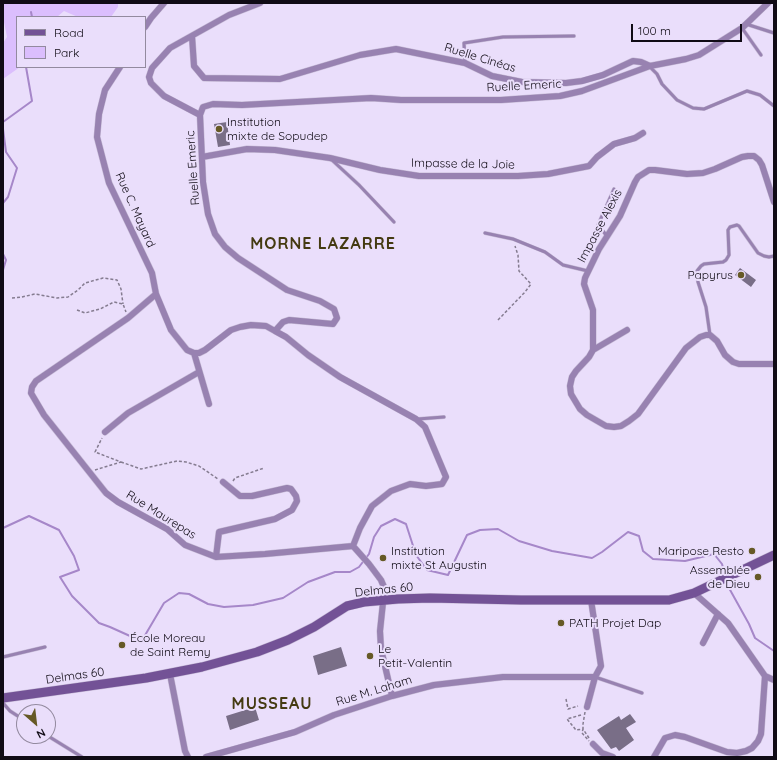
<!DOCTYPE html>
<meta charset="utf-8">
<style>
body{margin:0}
#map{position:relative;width:777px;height:760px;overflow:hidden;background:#eadefb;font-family:Quicksand,sans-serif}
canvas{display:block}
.frame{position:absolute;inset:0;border:4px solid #100b15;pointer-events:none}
.legend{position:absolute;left:16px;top:16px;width:130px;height:52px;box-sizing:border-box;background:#eadefb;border:1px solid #938a9f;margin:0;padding:5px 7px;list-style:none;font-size:12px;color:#100b15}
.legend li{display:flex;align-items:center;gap:8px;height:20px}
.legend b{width:20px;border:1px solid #938a9f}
.north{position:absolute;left:16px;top:704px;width:40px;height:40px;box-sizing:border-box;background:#eadefb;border:1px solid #938a9f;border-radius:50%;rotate:152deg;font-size:11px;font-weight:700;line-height:16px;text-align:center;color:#100b15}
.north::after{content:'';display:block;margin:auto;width:14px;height:18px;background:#665926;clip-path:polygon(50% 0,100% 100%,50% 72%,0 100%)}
.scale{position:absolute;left:631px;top:24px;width:111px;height:18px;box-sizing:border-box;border:2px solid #100b15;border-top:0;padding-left:5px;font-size:12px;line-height:14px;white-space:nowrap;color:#100b15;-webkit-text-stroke:3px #eadefb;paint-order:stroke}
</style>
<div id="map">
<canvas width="777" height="760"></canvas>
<div class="frame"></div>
<ul class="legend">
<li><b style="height:5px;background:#735296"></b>Road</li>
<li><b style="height:11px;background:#dbbefd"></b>Park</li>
</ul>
<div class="north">N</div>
<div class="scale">100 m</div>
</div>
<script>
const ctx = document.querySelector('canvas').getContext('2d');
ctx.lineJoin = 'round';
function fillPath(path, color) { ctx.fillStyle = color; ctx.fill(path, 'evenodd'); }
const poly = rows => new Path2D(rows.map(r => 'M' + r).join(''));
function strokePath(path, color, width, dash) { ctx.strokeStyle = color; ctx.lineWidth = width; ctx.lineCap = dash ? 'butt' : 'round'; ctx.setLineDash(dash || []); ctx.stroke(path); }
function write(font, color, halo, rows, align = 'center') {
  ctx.font = font + ' Quicksand,sans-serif'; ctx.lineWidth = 4; ctx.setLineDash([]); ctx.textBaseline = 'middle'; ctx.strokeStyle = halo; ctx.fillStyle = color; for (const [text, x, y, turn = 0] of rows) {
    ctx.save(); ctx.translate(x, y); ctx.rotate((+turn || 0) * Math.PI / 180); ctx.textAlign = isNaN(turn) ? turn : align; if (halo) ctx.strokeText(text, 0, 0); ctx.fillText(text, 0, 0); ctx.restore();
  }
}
fillPath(poly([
 [3,3,118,3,118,7,111,17,78,17,64,11,57,17,17,17,17,67,20,67,3,79,3,43,7,37,3,17]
]), '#dbbefd');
strokePath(poly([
 [31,12,32,17],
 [3,122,32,101,26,67],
 [3,129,6,152,17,168,8,197,3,203],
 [3,254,6,260,3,270],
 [3,528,29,516,59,530,74,556,79,570,60,577,72,596,99,623,110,627,130,636,144,637,164,603,179,593,189,594,208,604,224,607,253,605,283,598,308,582,335,572,350,572,359,567,369,554,374,537,381,526,395,519,406,524,416,555,427,570,448,575,467,535,480,530,498,529,519,541,552,551,592,558,602,552,628,532,639,536,643,551,653,559,685,561,714,554,722,564,725,575],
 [727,581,729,588,749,624,755,638,774,651]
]), '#a687c9', 2);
fillPath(poly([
 [227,122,230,145,218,147,214,124],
 [740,268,756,280,751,287,735,275],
 [341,647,347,666,318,675,313,656],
 [255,707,259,720,230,730,226,716],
 [630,714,636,722,626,728,634,740,619,751,616,747,611,749,597,730,619,716,621,720]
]), '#796e87');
const lane = poly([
 [746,24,774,33],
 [742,28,761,55],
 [465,63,464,43,503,37,574,36],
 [650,67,657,74,662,84,677,100,693,108,704,109,747,91,760,95,774,106],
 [333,161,359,185,394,222],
 [485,233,513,239,545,252,563,265,588,271],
 [607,236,598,225,614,189],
 [710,335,706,307,698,282,697,271,701,266,704,264,723,262,726,260,729,255,728,230,730,227,737,225,739,226,758,253,764,256,769,257,774,256],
 [418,419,444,417],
 [3,657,45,647],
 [595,677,642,693],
 [3,703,10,711,24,720],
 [48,736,82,757]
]);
const street = poly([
 [145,27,151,18,164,3],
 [192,36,194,66,204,78,280,79,360,55,396,49,465,63,492,76,522,82,566,83,582,81,603,75,633,61,641,62,650,66],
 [120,67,105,90,99,114,97,137,109,183,152,273,156,294,171,330,187,350,194,353,199,353,205,350,231,330,240,327,251,325,266,326,275,331],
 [200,115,164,96,151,83,149,77,152,68,170,48,229,15,260,3],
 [202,157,247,149,275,150,330,158,380,170,419,176,518,176,548,174,589,166,597,157,614,144,635,138,643,133],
 [774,202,762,165,759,160,754,156,748,156,742,157,715,169,703,173,687,174,655,170,649,170,638,177,635,182,620,216,599,249,585,278,584,284,593,310,593,350,589,357,576,371,572,377,570,386,571,394,580,409,587,415,606,426,614,427,621,426,629,421,638,414,686,348,700,337,706,335,710,335,717,341,725,355,733,362,739,364,774,364],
 [156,294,128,318,36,381,32,387,31,393,44,415,106,493,118,502,167,529,185,545,216,557,265,554,353,546],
 [593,350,627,330],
 [194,353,209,404],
 [105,432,128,413,199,372],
 [353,546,360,528,372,506,391,491,410,484,426,486,442,484,446,477,425,427,416,419,340,377,308,355,286,337,275,331,283,322,289,320,333,324,337,318,334,309,320,301,287,290,238,258,225,247,215,234,208,214,203,182,200,115,203,107,213,104,242,105,371,98,401,100,501,100,560,96,582,91,650,66,686,59,699,55,742,28,768,3],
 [353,546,369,564,381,580,384,587,384,593,380,631,381,649,392,696],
 [216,557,219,532,275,519,292,510,297,501,296,496,291,489,287,488,252,496,240,496,223,482],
 [694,593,728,623,765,676,774,680],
 [703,643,718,614],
 [170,674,185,751,188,757],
 [587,707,595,677],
 [593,744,602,753,613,757],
 [206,757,295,732,334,715,392,696,434,685,503,677,595,677,601,666,591,600],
 [654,757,665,738,675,735,685,737,727,752,737,753,746,751,752,748,758,741,761,734,765,676]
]);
const secondary = poly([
 [3,698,146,678,202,667,257,652,288,640,314,627,347,606,364,602,398,599,430,598,521,600,669,600,694,593,774,555]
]);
strokePath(lane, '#c7bcd6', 4);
strokePath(street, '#c7bcd6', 7);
strokePath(secondary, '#c7bcd6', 10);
strokePath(poly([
 [12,298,22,297,35,294,57,298,68,297,78,290,85,283,103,278,117,280,121,289,123,304],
 [77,310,85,313,100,309,114,302,123,304,126,312],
 [498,320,525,292,531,284,519,271,518,255,515,246],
 [121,462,141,469,177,461,186,462,199,466,218,479],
 [95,470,121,462,95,452,102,438],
 [233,481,235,478,264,468],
 [566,699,568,709,578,706],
 [585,712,583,724,583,729,589,738],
 [581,715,567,719,576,730,583,729,582,733,589,741]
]), '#857c90', 1.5, [3, 2]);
strokePath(lane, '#9882b1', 3);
strokePath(street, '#9882b1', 6);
strokePath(secondary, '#735296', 9);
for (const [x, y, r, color] of [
 [219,129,4,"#665926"],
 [741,275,4,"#665926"],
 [752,551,4,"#665926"],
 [383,558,4,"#665926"],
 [758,577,4,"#665926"],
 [561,623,4,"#665926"],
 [122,645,4,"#665926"],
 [370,656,4,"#665926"]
]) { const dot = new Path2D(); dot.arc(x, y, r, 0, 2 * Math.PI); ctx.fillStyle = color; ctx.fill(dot); strokePath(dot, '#eadefb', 1.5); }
write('12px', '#100b15', '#eadefb', [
 ["Ruelle Cinéas",480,58,17],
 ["Ruelle Emeric",524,86,-3],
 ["Impasse de la Joie",463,164,1],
 ["Ruelle Emeric",193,168,-94],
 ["Rue C. Mayard",135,210,66],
 ["Impasse Alexis",600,226,-62],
 ["Rue Maurepas",161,515,32],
 ["Delmas 60",384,590,-6],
 ["Delmas 60",75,676,-8],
 ["Rue M. Laham",374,691,-17]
]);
write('12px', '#100b15', '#eadefb', [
 ["Institution",227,122],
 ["mixte de Sopudep",227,136],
 ["Papyrus",733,275,"right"],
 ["Institution",391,551],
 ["mixte St Augustin",391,565],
 ["Maripose Resto",744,551,"right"],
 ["Assemblée",750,570,"right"],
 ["de Dieu",750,584,"right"],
 ["PATH Projet Dap",569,623],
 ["École Moreau",130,638],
 ["de Saint Remy",130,652],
 ["Le",378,649],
 ["Petit-Valentin",378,663]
], 'left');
ctx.letterSpacing = '1px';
write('bold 16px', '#443a11', '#eadefb', [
 ["MORNE LAZARRE",323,244],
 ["MUSSEAU",272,704]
]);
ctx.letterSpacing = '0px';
</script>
